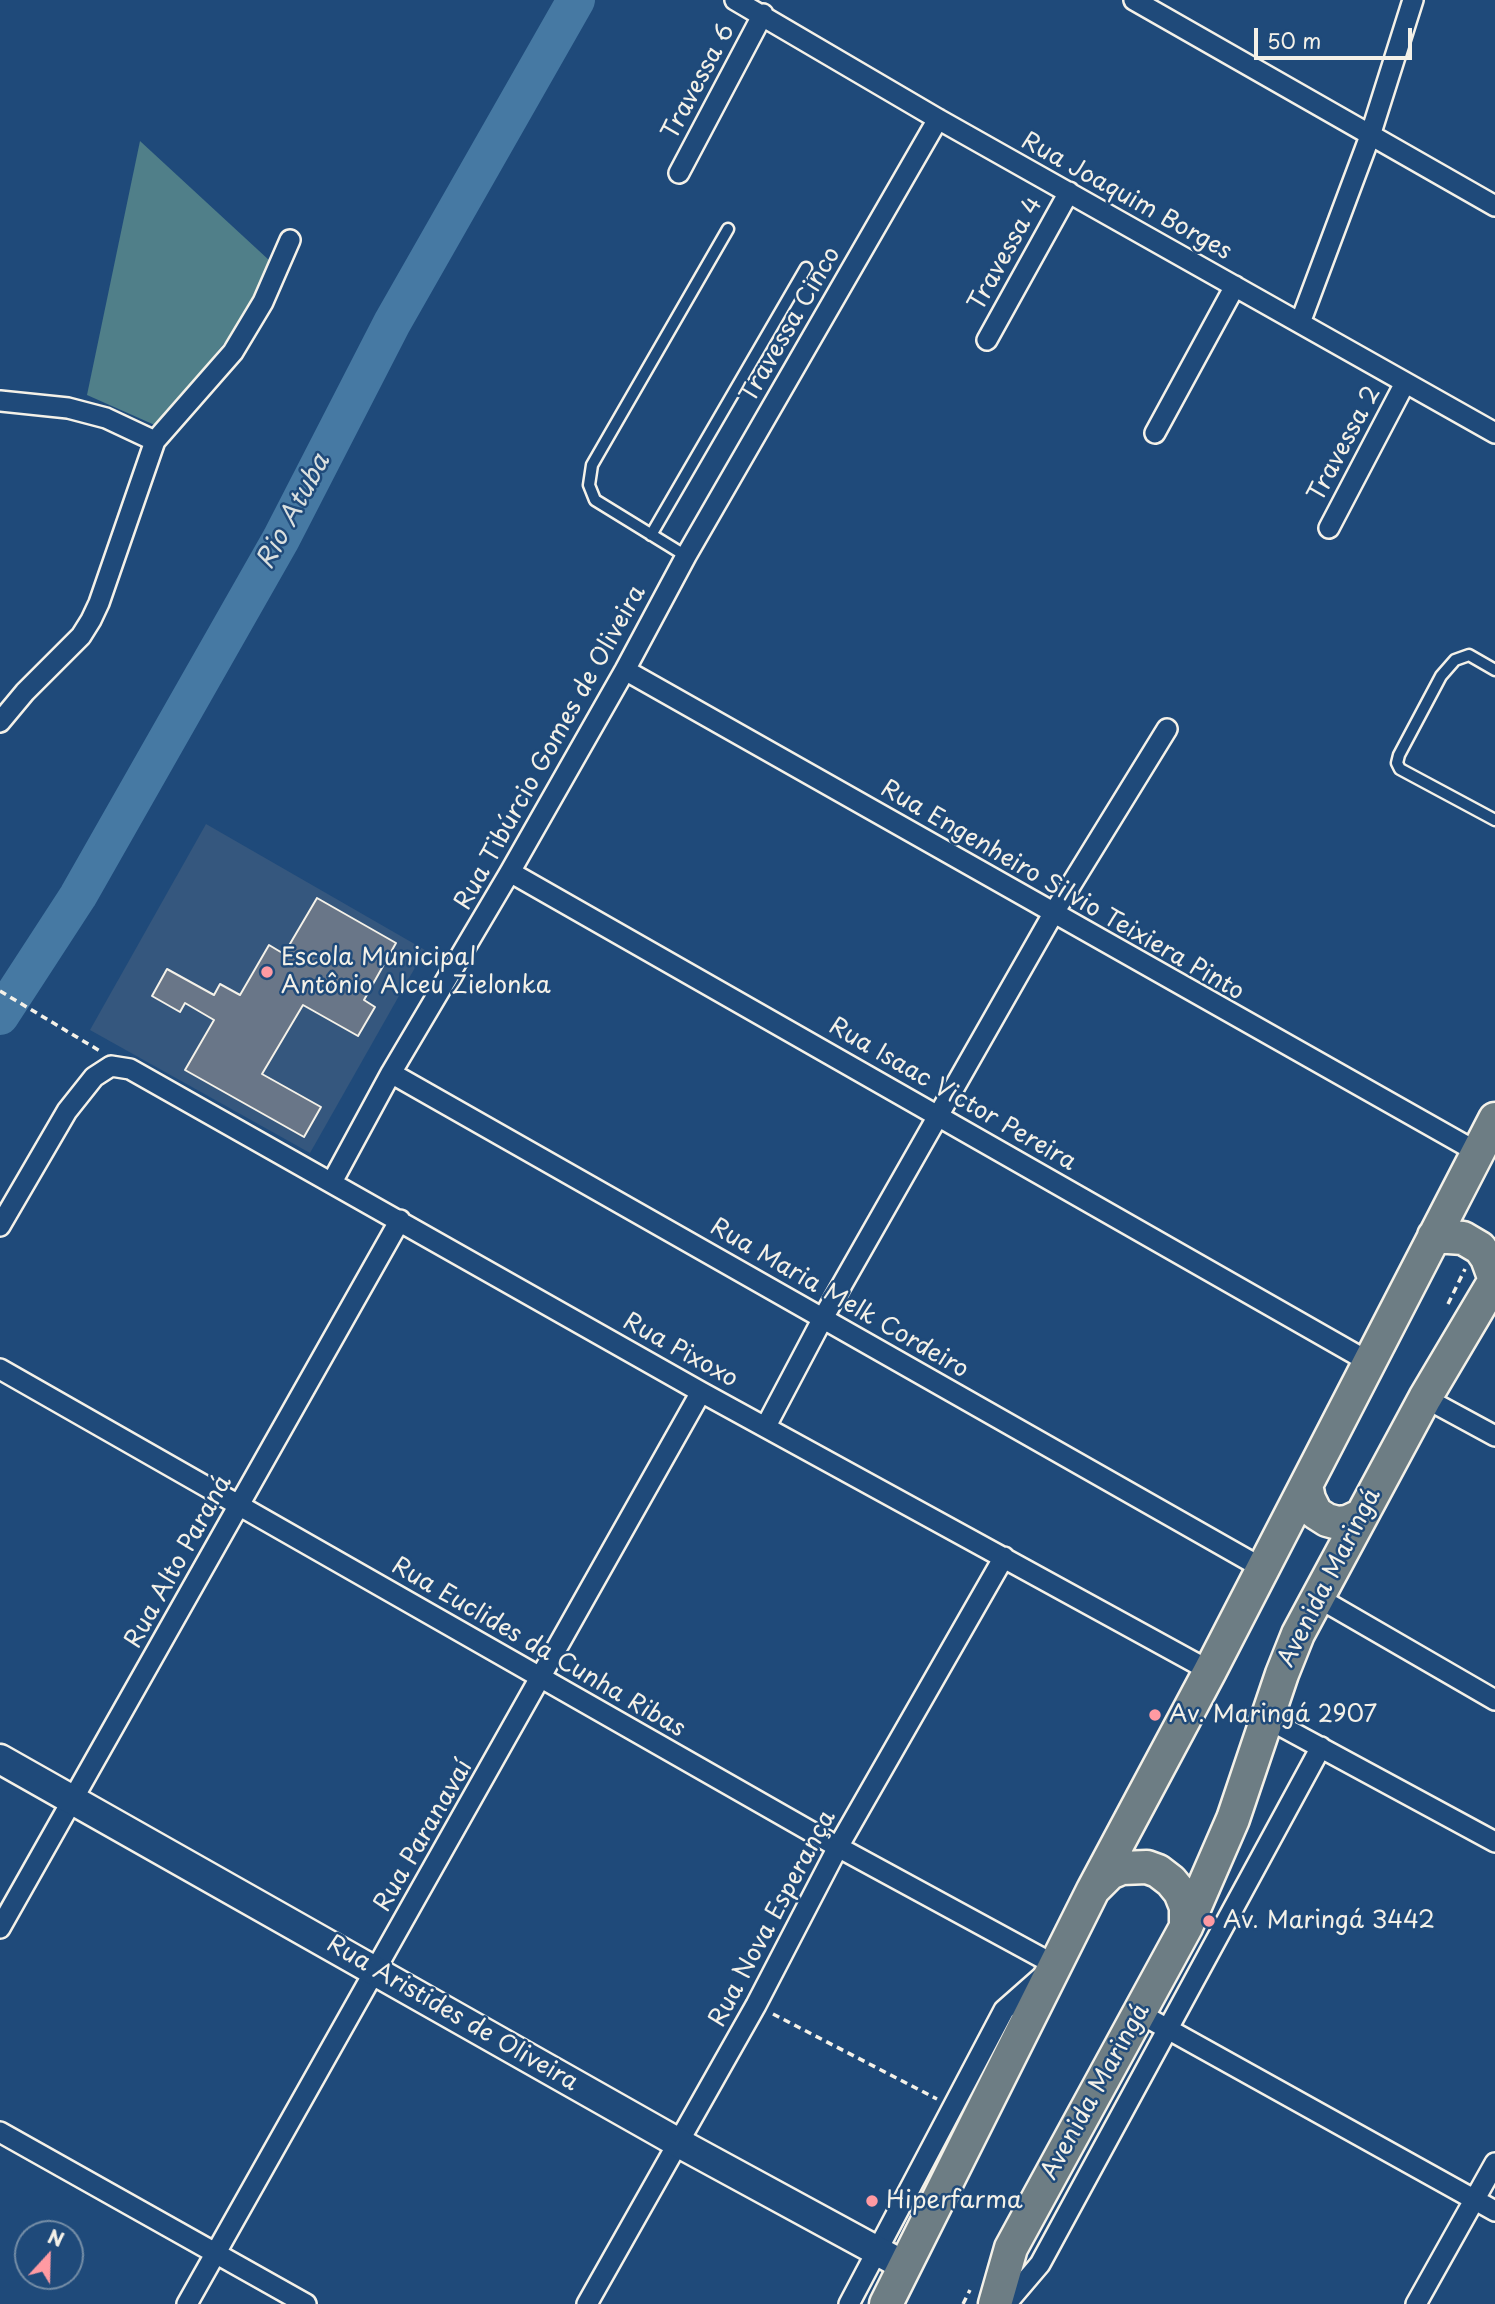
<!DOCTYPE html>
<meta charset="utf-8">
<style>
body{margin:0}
#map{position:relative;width:1495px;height:2304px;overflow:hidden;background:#1f4a7a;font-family:"Playpen Sans",sans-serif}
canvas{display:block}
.north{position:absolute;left:14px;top:2220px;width:70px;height:70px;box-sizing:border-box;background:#1f4a7a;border:2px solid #748da6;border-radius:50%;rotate:22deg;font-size:19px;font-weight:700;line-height:28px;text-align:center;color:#f4f1e8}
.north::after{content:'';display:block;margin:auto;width:24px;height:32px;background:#ff9aa2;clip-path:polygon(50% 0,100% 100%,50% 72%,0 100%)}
.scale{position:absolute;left:1254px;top:28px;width:158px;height:32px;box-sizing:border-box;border:4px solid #f4f1e8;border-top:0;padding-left:9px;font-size:21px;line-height:24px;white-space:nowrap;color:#f4f1e8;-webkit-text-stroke:5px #1f4a7a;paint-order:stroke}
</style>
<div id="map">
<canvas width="1495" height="2304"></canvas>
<div class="north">N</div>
<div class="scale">50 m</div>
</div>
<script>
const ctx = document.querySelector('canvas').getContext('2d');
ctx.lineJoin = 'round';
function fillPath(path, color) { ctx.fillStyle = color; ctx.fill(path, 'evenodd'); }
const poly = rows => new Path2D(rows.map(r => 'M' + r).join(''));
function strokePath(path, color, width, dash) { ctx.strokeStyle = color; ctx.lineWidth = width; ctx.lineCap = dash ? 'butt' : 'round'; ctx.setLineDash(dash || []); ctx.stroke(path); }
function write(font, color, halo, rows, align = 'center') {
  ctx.font = font + ' "Playpen Sans",sans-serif'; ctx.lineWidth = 5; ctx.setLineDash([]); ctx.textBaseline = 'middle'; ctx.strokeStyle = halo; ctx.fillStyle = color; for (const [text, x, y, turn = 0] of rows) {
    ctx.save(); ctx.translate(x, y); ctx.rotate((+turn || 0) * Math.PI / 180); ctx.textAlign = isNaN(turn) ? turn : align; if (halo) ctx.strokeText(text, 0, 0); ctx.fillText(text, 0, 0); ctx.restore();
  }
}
fillPath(poly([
 [206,824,425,950,310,1153,90,1030]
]), '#35577e');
fillPath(poly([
 [140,141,270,261,253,300,238,326,157,426,87,395]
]), '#507f89');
strokePath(poly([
 [0,1016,78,896,281,539,392,323,576,0]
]), '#4679a3', 38);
const building = poly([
 [317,898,396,943,364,1000,375,1007,358,1036,303,1005,262,1074,321,1107,304,1137,185,1070,214,1020,185,1003,180,1012,152,996,167,969,214,995,220,984,240,995,269,945,284,954,317,898]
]);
fillPath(building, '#697688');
strokePath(building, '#f4f1e8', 2);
const service = poly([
 [651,535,806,268],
 [686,556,595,500,589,485,592,465,728,229],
 [1495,670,1469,655,1455,660,1441,676,1399,755,1397,763,1400,769,1495,820]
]);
const minor = poly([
 [735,0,938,119,1495,433],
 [1134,0,1495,206],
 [679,173,763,14],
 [1300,323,1370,136,1413,0],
 [987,340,1069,192],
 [0,401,68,408,106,418,155,441],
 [1155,433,1235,286],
 [1329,528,1405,383],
 [625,670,1477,1152],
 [0,722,25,692,81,636,91,620,99,603,155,441,233,352,263,302,290,240],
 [510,872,1369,1362],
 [391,1073,1262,1568],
 [332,1182,391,1073,510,872,625,670,686,556,938,119],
 [0,1226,67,1111,94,1077,111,1066,130,1069,701,1392,1210,1671],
 [0,1369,838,1847,1055,1965,1004,2010,849,2304],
 [1425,1398,1495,1436],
 [766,1426,823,1318,1053,914,1167,729],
 [1317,1597,1495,1700],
 [1266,1718,1495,1842],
 [0,1928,400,1220],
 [1139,2013,1495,2211],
 [0,2132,306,2304],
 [187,2304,701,1392],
 [587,2304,756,2005,838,1847,1004,1557],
 [1006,2304,1040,2264,1321,1747],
 [1416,2304,1495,2163]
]);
const secondary = poly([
 [0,1759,677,2142,905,2266]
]);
const primary = poly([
 [1434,1236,1463,1238,1480,1248,1487,1258,1495,1280],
 [1306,1485,1309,1499,1316,1513,1327,1520,1338,1523,1347,1522,1360,1516],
 [1095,1888,1110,1873,1122,1868,1147,1867,1158,1871,1171,1881,1180,1892,1186,1907,1186,1927],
 [886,2304,1093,1890,1210,1671,1495,1119],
 [995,2304,1011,2248,1186,1927,1233,1819,1282,1674,1298,1634,1425,1398,1495,1280]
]);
strokePath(service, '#f4f1e8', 15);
strokePath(minor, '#f4f1e8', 24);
strokePath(secondary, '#f4f1e8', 33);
strokePath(primary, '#f4f1e8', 37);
strokePath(poly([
 [0,991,100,1051],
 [1448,1304,1465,1269],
 [773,2014,937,2099],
 [963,2304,970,2290]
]), '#f4f1e8', 3.5, [7, 5]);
strokePath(service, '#1f4a7a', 10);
strokePath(minor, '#1f4a7a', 19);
strokePath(secondary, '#1f4a7a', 28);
strokePath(primary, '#6d7d84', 32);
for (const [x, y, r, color] of [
 [267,972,7,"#ff9aa2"],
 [1155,1715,7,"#ff9aa2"],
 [1209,1921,7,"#ff9aa2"],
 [872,2201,7,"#ff9aa2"]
]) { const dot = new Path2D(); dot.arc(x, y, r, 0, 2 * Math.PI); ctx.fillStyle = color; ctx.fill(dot); strokePath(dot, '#1f4a7a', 2.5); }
write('24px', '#f4f1e8', '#1f4a7a', [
 ["Travessa 6",699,82,-62],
 ["Rua Joaquim Borges",1126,197,29],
 ["Travessa 4",1006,254,-61],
 ["Travessa Cinco",791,325,-60],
 ["Travessa 2",1345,444,-62],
 ["Rua Tibúrcio Gomes de Oliveira",551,748,-61],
 ["Rua Engenheiro Silvio Teixiera Pinto",1062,891,30],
 ["Rua Isaac Victor Pereira",952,1095,30],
 ["Rua Maria Melk Cordeiro",839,1299,30],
 ["Rua Pixoxo",680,1351,29],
 ["Rua Alto Paraná",179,1562,-61],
 ["Avenida Maringá",1330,1578,-63],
 ["Rua Euclides da Cunha Ribas",538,1648,30],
 ["Rua Paranavaí",424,1836,-60],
 ["Rua Nova Esperança",773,1919,-62],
 ["Rua Aristides de Oliveira",452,2014,30],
 ["Avenida Maringá",1096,2092,-61]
]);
write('24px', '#f4f1e8', '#1f4a7a', [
 ["Escola Municipal",281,958],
 ["Antônio Alceu Zielonka",281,986],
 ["Av. Maringá 2907",1169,1715],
 ["Av. Maringá 3442",1223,1921],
 ["Hiperfarma",886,2201]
], 'left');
write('italic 26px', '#dadfde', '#1f4a7a', [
 ["Rio Atuba",294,512,-62]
]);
</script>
